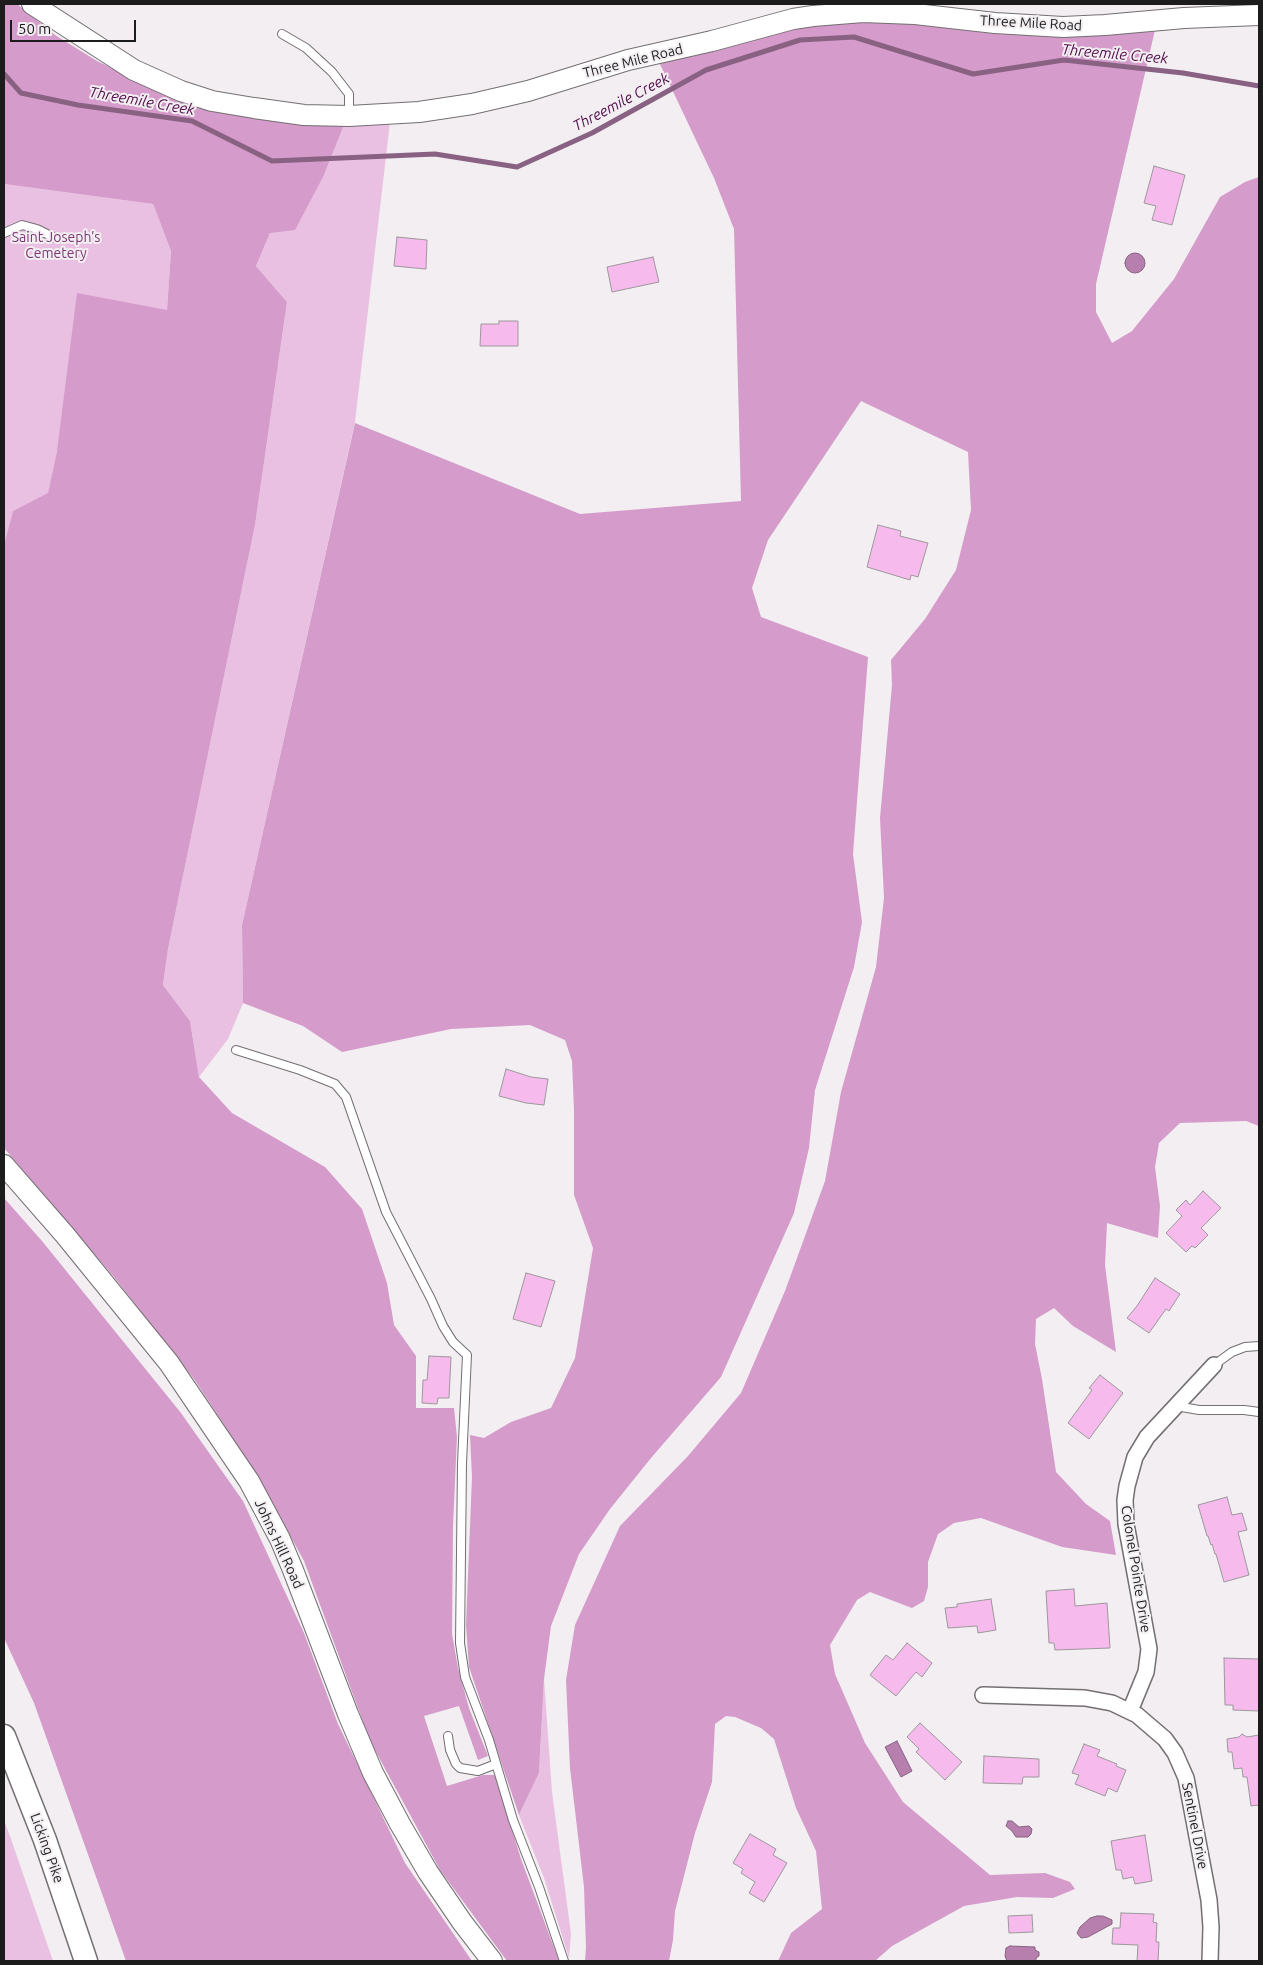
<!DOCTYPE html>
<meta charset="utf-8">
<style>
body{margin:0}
#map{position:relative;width:1263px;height:1965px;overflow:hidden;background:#f2eef1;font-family:Ubuntu,sans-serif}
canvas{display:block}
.frame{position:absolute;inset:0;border:5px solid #1d1c1d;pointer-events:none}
.scale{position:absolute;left:10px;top:20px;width:126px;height:22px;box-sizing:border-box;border:2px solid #1d1c1d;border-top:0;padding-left:6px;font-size:15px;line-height:18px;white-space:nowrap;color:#1d1c1d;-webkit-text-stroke:4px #f2eef1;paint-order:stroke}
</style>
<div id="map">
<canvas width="1263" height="1965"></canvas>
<div class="frame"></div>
<div class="scale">50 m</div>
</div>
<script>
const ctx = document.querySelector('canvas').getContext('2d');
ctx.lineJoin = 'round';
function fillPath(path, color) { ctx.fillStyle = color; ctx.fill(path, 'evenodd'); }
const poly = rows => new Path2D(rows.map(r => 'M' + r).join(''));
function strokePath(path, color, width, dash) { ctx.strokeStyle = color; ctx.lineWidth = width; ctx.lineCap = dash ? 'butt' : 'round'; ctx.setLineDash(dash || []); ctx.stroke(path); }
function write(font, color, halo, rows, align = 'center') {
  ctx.font = font + ' Ubuntu,sans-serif'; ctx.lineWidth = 4; ctx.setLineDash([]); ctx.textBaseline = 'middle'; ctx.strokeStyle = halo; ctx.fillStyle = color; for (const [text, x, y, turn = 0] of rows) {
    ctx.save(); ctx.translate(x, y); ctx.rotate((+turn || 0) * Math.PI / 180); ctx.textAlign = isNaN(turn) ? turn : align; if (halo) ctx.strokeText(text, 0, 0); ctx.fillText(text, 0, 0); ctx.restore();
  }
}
fillPath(poly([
 [390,122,355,422,242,925,243,1003,228,1039,199,1077,190,1021,163,985,168,949,255,525,287,302,256,266,270,233,324,175,344,125],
 [4,184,153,204,171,251,167,310,57,451,48,494,13,511,5,542,4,542],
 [544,1679,552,1792,571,1934,569,1958,544,1878,519,1815,539,1773],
 [4,1820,11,1839,53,1961,4,1961]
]), '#eac0e2');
fillPath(poly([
 [4,4,17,4,55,35,97,61,142,83,344,125,324,175,295,230,270,233,256,266,287,302,255,525,168,949,163,985,190,1021,199,1077,232,1113,325,1167,362,1209,387,1283,394,1325,416,1356,416,1408,454,1408,457,1437,453,1526,452,1634,458,1668,469,1708,488,1756,478,1760,459,1706,424,1716,447,1786,483,1775,495,1775,521,1859,559,1961,507,1961,440,1870,370,1741,304,1561,259,1478,194,1379,114,1277,4,1148,4,542,5,541,13,511,48,493,57,451,77,293,167,310,171,251,153,204,4,184],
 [860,21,902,23,996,34,1079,35,1155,30,1096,284,1096,312,1112,343,1132,331,1174,279,1220,197,1245,182,1259,177,1259,1126,1246,1121,1180,1123,1159,1143,1155,1167,1160,1206,1158,1238,1107,1223,1105,1265,1116,1352,1073,1326,1054,1308,1036,1319,1035,1344,1042,1379,1056,1472,1086,1504,1110,1521,1116,1555,1062,1547,981,1518,954,1523,938,1534,928,1562,928,1587,924,1601,912,1608,870,1592,857,1600,830,1645,835,1674,865,1743,903,1802,990,1875,1045,1873,1070,1882,1075,1889,1053,1898,1017,1897,964,1906,892,1946,875,1961,778,1961,791,1933,822,1909,816,1851,796,1808,774,1739,761,1728,735,1717,726,1716,715,1724,712,1782,695,1833,675,1911,673,1940,669,1961,585,1961,586,1947,584,1887,570,1768,566,1680,575,1625,620,1526,688,1456,741,1393,785,1291,825,1181,841,1092,876,967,884,898,880,818,892,685,891,660,925,619,956,570,971,510,968,452,861,401,768,540,752,588,761,617,868,657,853,854,862,922,854,967,815,1090,809,1148,794,1213,721,1377,651,1458,610,1509,579,1554,551,1626,544,1679,539,1773,519,1815,469,1667,466,1625,472,1477,470,1435,484,1438,511,1422,551,1408,575,1358,593,1248,574,1195,574,1111,572,1061,565,1040,530,1025,451,1029,342,1052,303,1026,243,1003,242,925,355,423,580,514,741,501,734,229,714,178,659,62,800,26],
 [4,1198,42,1241,181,1413,243,1501,304,1633,338,1724,405,1863,472,1961,126,1961,34,1703,4,1638]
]), '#d59bcb');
const water = poly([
 '1125 263a10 10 0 1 1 20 0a10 10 0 1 1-20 0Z',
 [897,1741,912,1771,901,1777,885,1747,897,1741],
 [1008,1821,1012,1821,1019,1827,1029,1826,1032,1829,1031,1834,1028,1837,1016,1837,1012,1831,1006,1826,1008,1821],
 [1097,1916,1103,1916,1112,1920,1112,1924,1088,1937,1081,1938,1077,1933,1080,1927,1090,1918,1097,1916],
 [1010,1946,1035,1947,1035,1950,1039,1952,1039,1956,1036,1958,1036,1961,1007,1961,1005,1956,1006,1948,1010,1946]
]);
fillPath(water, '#b77fae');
strokePath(water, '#896182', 1);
strokePath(poly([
 [4,74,21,93,78,105,192,121,272,161,435,154,517,167,592,133,706,70,800,40,854,37,973,74,1064,60,1183,73,1259,86]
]), '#896182', 5);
const building = poly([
 [1154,166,1185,175,1172,225,1152,220,1156,206,1144,203,1154,166],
 [397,237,427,240,426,269,394,266,397,237],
 [653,257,659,282,612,292,607,267,653,257],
 [499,321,518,321,518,346,480,346,481,324,499,324,499,321],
 [878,525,901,531,900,536,928,543,918,577,911,575,910,580,867,567,878,525],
 [506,1069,531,1077,548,1079,544,1105,526,1103,499,1096,506,1069],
 [1203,1191,1221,1208,1201,1228,1208,1235,1195,1248,1192,1246,1186,1252,1166,1233,1182,1216,1176,1210,1186,1200,1190,1205,1203,1191],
 [526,1273,555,1281,541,1327,513,1319,526,1273],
 [1155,1278,1180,1294,1169,1311,1166,1309,1149,1333,1127,1318,1137,1306,1155,1278],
 [429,1356,451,1357,449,1398,438,1398,437,1404,422,1403,423,1380,427,1380,429,1356],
 [1100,1375,1123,1393,1089,1439,1068,1423,1092,1390,1089,1388,1100,1375],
 [1227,1497,1232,1515,1242,1513,1247,1530,1238,1532,1249,1575,1224,1582,1216,1554,1215,1554,1212,1544,1211,1545,1208,1536,1207,1536,1198,1505,1227,1497],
 [1074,1589,1075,1606,1107,1603,1110,1648,1055,1650,1054,1643,1049,1643,1046,1591,1074,1589],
 [991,1599,996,1630,978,1633,977,1626,948,1628,945,1608,957,1607,957,1604,991,1599],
 [907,1643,932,1663,922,1677,916,1672,896,1696,870,1675,886,1655,893,1660,907,1643],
 [1224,1658,1259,1659,1259,1711,1233,1710,1233,1705,1225,1705,1224,1658],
 [920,1723,962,1762,945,1780,916,1752,919,1749,907,1737,920,1723],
 [1242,1734,1247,1737,1259,1735,1259,1805,1251,1806,1247,1777,1243,1777,1242,1768,1234,1769,1232,1752,1228,1752,1227,1739,1239,1737,1242,1734],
 [1084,1744,1100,1750,1097,1756,1117,1764,1116,1766,1126,1770,1117,1792,1108,1788,1105,1796,1075,1784,1079,1775,1072,1773,1084,1744],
 [984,1756,1039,1759,1039,1777,1023,1777,1022,1784,983,1783,984,1756],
 [750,1834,776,1849,773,1855,787,1863,764,1902,749,1893,755,1882,741,1873,743,1869,733,1863,750,1834],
 [1145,1835,1152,1881,1135,1884,1133,1877,1123,1879,1121,1870,1116,1870,1111,1841,1145,1835],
 [1121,1913,1154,1914,1153,1922,1157,1923,1156,1942,1159,1942,1158,1961,1137,1961,1138,1945,1112,1944,1113,1928,1120,1928,1121,1913],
 [1032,1915,1033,1932,1009,1933,1008,1916,1032,1915]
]);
fillPath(building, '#f6baec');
strokePath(building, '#9c989b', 1);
const lane = poly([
 [282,34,306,48,332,72,349,94,349,116],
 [4,233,22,225,37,229,55,238],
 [236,1050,300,1070,335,1084,346,1097,386,1212,431,1299,443,1326,453,1342,467,1355,462,1463,460,1643,465,1677,489,1740,513,1820,539,1887,564,1961],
 [1214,1365,1232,1352,1245,1347,1259,1346],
 [1176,1406,1199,1410,1244,1410,1259,1412],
 [448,1736,450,1750,456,1764,460,1768,478,1771,496,1764]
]);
const street = poly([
 [983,1695,1085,1698,1112,1703,1137,1715,1165,1739,1175,1753,1186,1778,1209,1900,1211,1927,1210,1961],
 [1130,1711,1146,1672,1149,1649,1126,1524,1125,1500,1127,1486,1135,1457,1147,1437,1214,1365]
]);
const secondary = poly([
 [32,4,134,70,181,91,212,101,254,108,304,115,349,116,419,112,472,104,528,91,628,60,712,41,793,19,813,16,863,12,915,14,995,23,1063,27,1105,25,1184,18,1259,15],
 [4,1165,65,1235,169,1363,249,1481,280,1539,293,1570,348,1714,373,1773,400,1824,428,1872,462,1922,492,1961]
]);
const primary = poly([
 [4,1736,45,1840,86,1961]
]);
strokePath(lane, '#736f72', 10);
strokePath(street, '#736f72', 18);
strokePath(secondary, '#736f72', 22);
strokePath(primary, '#736f72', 25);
strokePath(lane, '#fff', 8);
strokePath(street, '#fff', 15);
strokePath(secondary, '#fff', 20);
strokePath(primary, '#fff', 22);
write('14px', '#1d1c1d', '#f2eef1', [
 ["Three Mile Road",1031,23,3],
 ["Three Mile Road",633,61,-14],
 ["Johns Hill Road",279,1544,65],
 ["Colonel Pointe Drive",1136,1569,81],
 ["Sentinel Drive",1195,1826,79],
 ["Licking Pike",47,1848,70]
]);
write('14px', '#7b3773', '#f2eef1', [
 ["Saint Joseph’s",56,237],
 ["Cemetery",56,253]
]);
write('italic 15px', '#520d4b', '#f2eef1', [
 ["Threemile Creek",1115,54,5],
 ["Threemile Creek",142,101,10],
 ["Threemile Creek",621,102,-28]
]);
</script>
